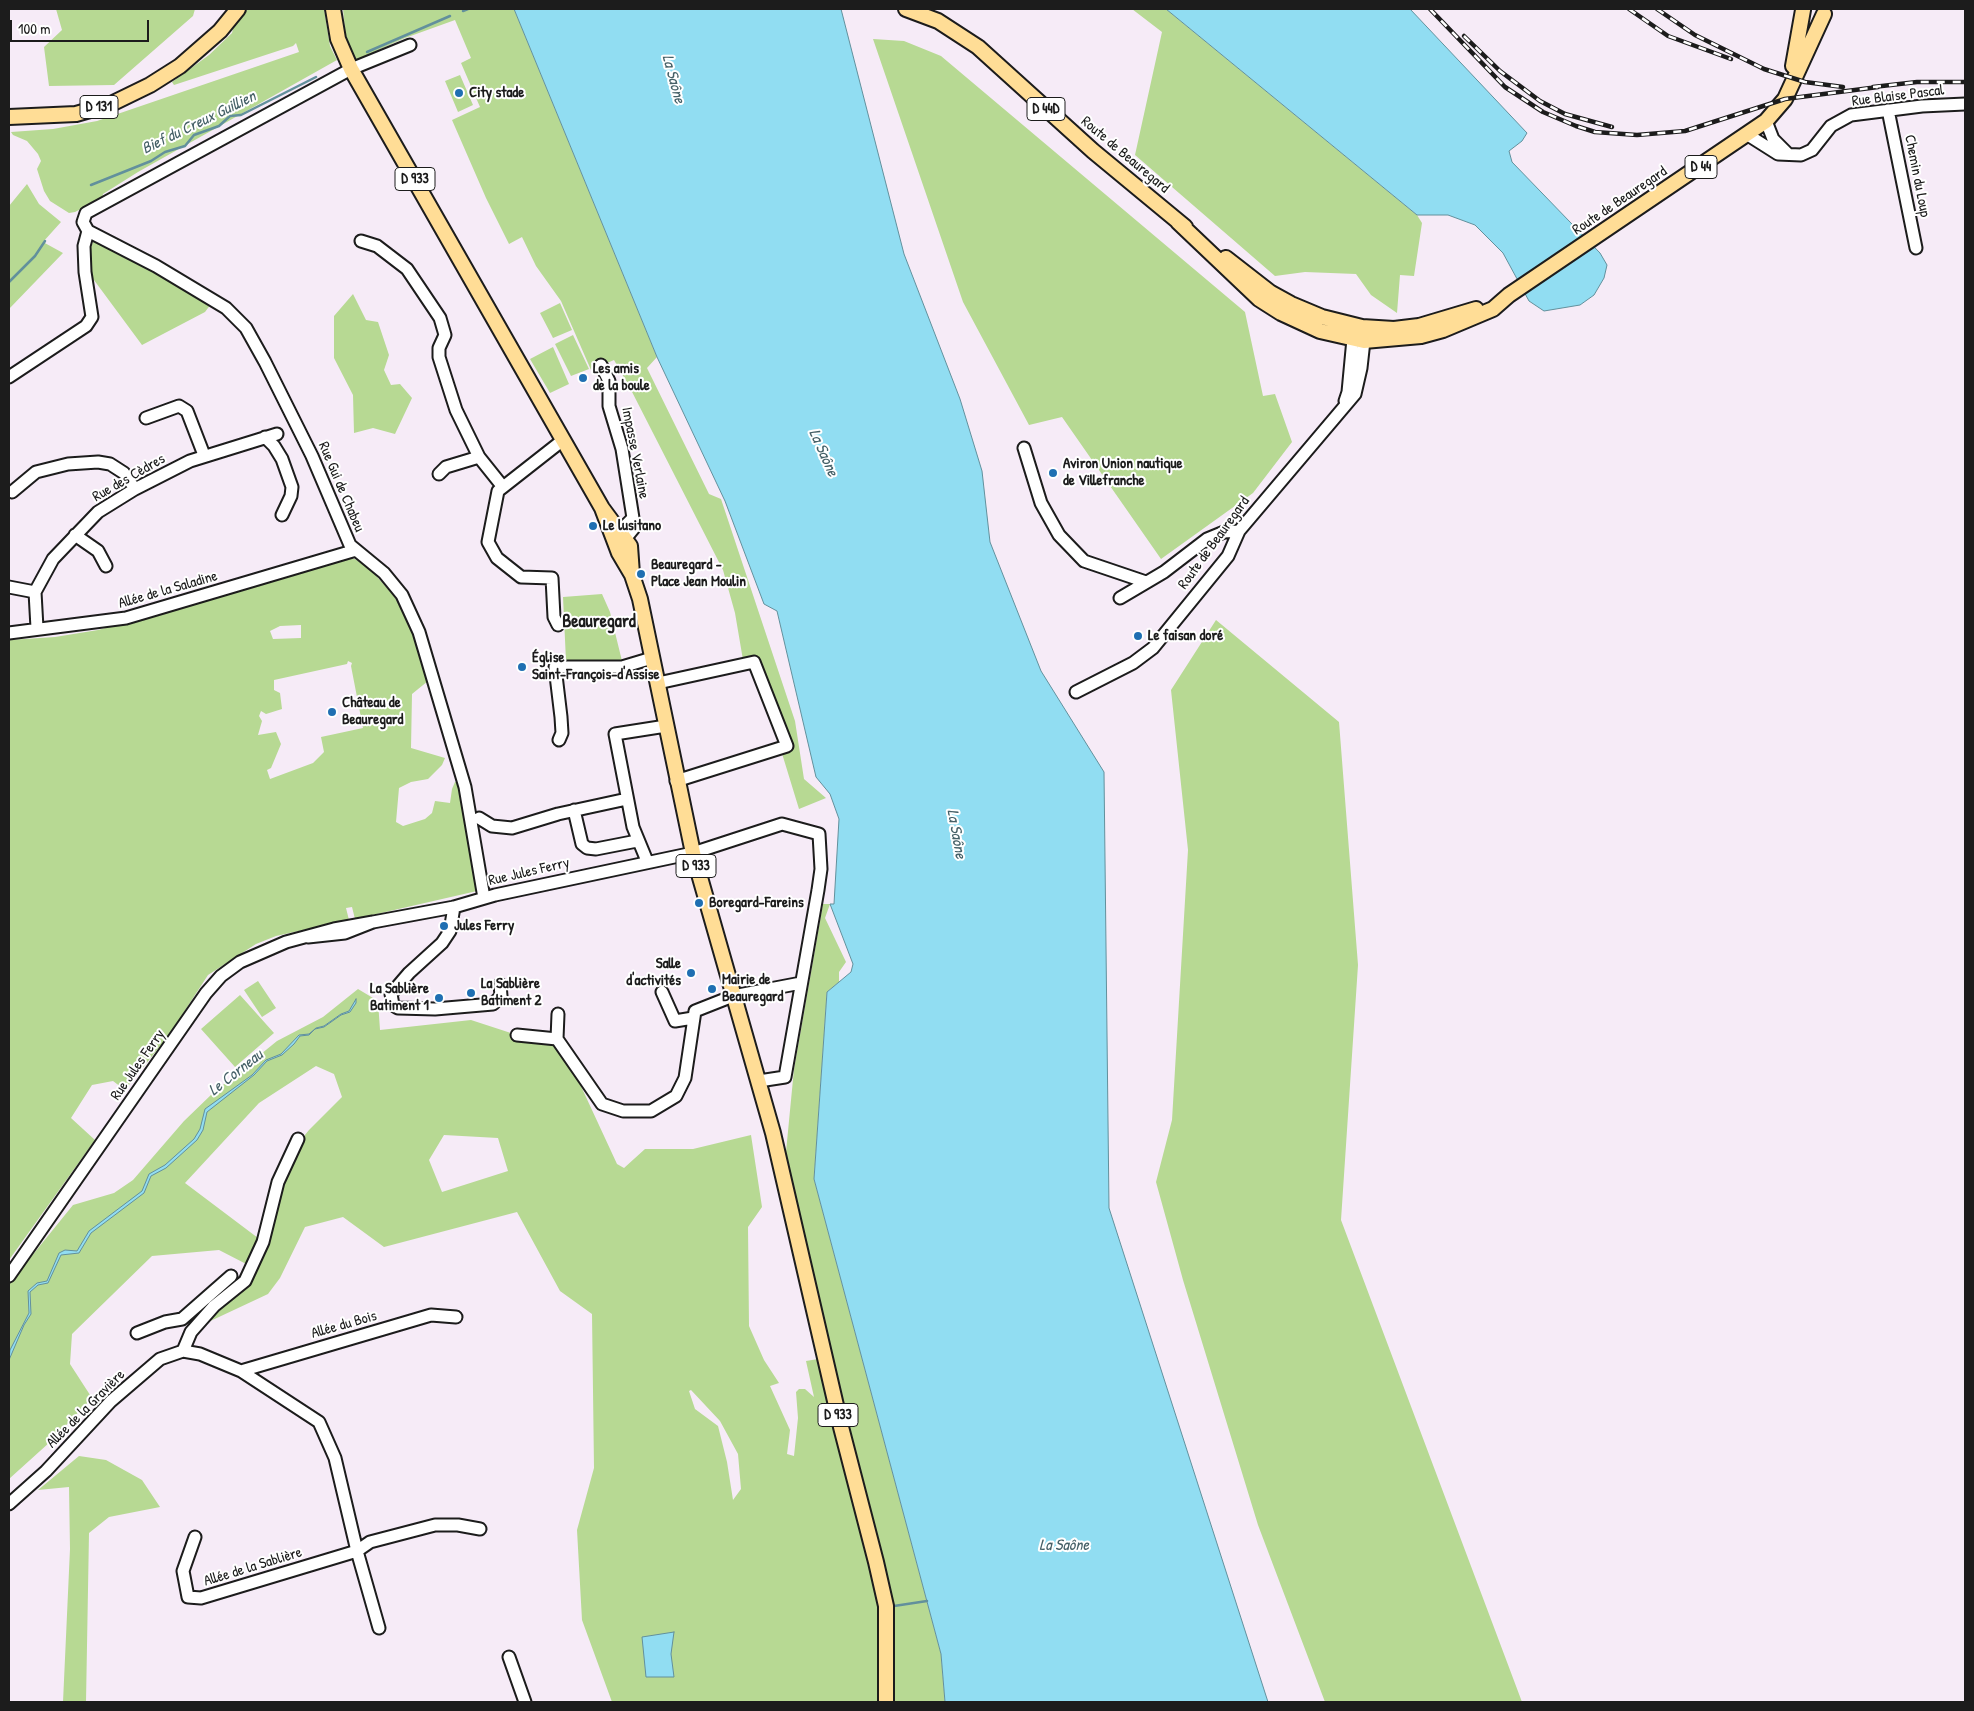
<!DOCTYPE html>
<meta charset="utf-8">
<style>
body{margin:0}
#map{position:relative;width:1974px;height:1711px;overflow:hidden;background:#f6ebf7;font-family:"Patrick Hand",sans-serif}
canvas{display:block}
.frame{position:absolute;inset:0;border:10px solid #1c1c1c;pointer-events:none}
.scale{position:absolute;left:10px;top:20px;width:139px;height:22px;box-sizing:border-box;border:2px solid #1c1c1c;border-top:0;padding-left:6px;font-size:15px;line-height:18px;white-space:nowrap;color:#1c1c1c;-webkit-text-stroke:4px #fff;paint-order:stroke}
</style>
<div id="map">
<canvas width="1974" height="1711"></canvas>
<div class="frame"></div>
<div class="scale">100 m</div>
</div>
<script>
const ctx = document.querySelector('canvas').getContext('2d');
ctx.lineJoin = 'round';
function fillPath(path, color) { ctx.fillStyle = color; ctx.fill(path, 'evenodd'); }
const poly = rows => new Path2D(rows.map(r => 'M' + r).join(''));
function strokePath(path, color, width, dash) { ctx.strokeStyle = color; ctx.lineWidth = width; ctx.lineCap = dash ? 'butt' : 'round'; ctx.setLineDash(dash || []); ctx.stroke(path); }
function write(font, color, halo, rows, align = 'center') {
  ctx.font = font + ' "Patrick Hand",sans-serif'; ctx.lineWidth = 4; ctx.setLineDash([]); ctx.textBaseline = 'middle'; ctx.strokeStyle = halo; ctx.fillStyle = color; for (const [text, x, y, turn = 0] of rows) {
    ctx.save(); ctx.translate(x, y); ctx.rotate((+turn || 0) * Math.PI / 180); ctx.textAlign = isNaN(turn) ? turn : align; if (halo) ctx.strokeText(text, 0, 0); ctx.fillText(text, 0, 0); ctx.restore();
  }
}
fillPath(poly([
 [56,9,195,9,193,16,114,85,49,86,44,47,62,30],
 [248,9,324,9,330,46,337,60,138,172,103,194,102,198,75,212,69,213,50,201,44,191,37,169,41,161,38,154,27,141,13,135,11,132,53,129,97,121,299,52,296,43,293,46,174,85,172,82,209,55,232,33,234,25],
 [343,9,514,9,657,357,647,368,709,494,721,499,795,721,804,779,826,798,799,809,754,662,743,660,735,613,723,570,629,386,614,360,591,370,561,301,536,266,522,237,509,244,486,198,452,120,480,107,461,63,471,58,455,20,405,38,356,60,346,40],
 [1132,9,1166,9,1417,215,1422,223,1414,276,1400,275,1397,313,1371,295,1356,274,1305,272,1275,276,1135,155,1162,32],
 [873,39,904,41,941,56,1245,312,1263,396,1275,394,1292,442,1253,493,1161,559,1062,417,1029,425,963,302],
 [460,75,473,105,458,112,445,81],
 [27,184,39,204,61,222,43,242,63,253,9,309,9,206],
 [97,240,119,250,211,304,205,312,142,345,91,276,90,250,93,242],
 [353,294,366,320,378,322,389,355,384,370,391,385,400,384,412,398,395,434,373,428,354,433,353,395,334,358,334,316],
 [560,303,572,330,553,338,540,313],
 [573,335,589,369,571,376,555,344],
 [553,347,569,384,550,393,530,359],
 [342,557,355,559,371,570,394,596,412,629,428,681,412,694,411,748,445,758,442,765,428,779,411,782,399,788,396,822,403,826,425,819,432,813,435,801,450,803,452,789,455,782,459,782,477,891,355,919,352,907,346,908,349,920,276,936,256,944,208,975,169,1035,125,1090,113,1081,92,1085,71,1118,95,1140,9,1260,9,640,55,637,98,630,201,601],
 [301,625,301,638,273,639,270,631,280,626],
 [348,661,352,663,351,666,363,728,321,737,324,752,313,763,270,779,267,770,271,768,281,744,276,732,258,735,262,721,259,716,261,711,266,714,282,709,280,693,274,690,274,680,347,664],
 [602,594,610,612,622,661,566,661,563,597],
 [1216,620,1339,722,1358,965,1341,1220,1522,1702,1325,1702,1258,1525,1183,1280,1156,1182,1172,1120,1188,850,1171,690],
 [823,904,830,904,825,918,846,962,839,972,839,982,827,992,814,1179,941,1654,945,1702,612,1702,582,1620,577,1530,594,1468,592,1314,560,1291,517,1212,384,1247,343,1217,305,1227,280,1278,268,1294,204,1324,248,1286,256,1270,280,1198,291,1152,309,1130,342,1097,334,1074,316,1066,259,1103,185,1183,258,1238,252,1267,219,1250,152,1256,72,1334,70,1364,92,1398,50,1442,9,1479,9,1284,73,1205,114,1193,133,1180,184,1121,213,1093,277,1041,323,1017,358,989,378,1001,380,1030,471,1020,517,1035,558,1043,573,1069,617,1164,624,1168,645,1149,693,1149,751,1135,762,1207,748,1227,749,1326,764,1360,779,1383,770,1386,790,1430,787,1454,794,1456,798,1418,796,1392,799,1389,805,1389,814,1397,806,1361,818,1359,831,1352,786,1152,794,1069],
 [444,1135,498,1138,508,1171,442,1192,429,1160],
 [691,1390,720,1421,738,1454,741,1489,733,1500,727,1462,718,1426,695,1409,689,1391],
 [258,981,276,1008,262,1017,244,990],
 [240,995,274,1033,235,1067,201,1029],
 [79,1456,106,1460,142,1480,160,1507,109,1517,89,1533,86,1702,63,1702,70,1549,69,1487,38,1490]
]), '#b7d993');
const water = poly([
 [514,9,841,9,904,254,960,399,982,471,990,542,1041,671,1104,772,1109,1208,1268,1702,945,1702,941,1654,814,1179,827,992,851,972,853,964,830,904,834,904,839,819,830,794,816,777,777,611,764,604,725,501,657,357,514,9],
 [1166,9,1410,9,1527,133,1522,141,1509,151,1512,162,1600,253,1607,265,1604,278,1594,295,1580,305,1544,311,1529,301,1503,253,1475,225,1448,215,1417,215,1166,9],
 [356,999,356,1003,350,1012,341,1015,324,1027,315,1029,309,1035,300,1036,294,1044,282,1055,267,1061,254,1075,207,1112,203,1130,197,1140,166,1168,151,1176,144,1193,91,1233,79,1253,61,1255,48,1283,38,1285,30,1292,31,1314,24,1325,9,1360,10,1350,29,1313,28,1291,37,1283,47,1281,59,1253,65,1250,77,1251,89,1231,142,1191,149,1174,165,1165,194,1139,200,1129,205,1109,252,1075,266,1060,281,1054,299,1035,309,1034,316,1028,324,1026,341,1014,349,1011,356,999],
 [674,1632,671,1654,674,1677,646,1677,642,1637,674,1632]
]);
fillPath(water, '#91ddf2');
strokePath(water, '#62909c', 1);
strokePath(poly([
 [463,11,468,9],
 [367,52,450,16],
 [91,185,151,161,165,152,185,146,194,135,219,126,230,116,241,115,316,77],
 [9,282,35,256,45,241],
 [894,1606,927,1601]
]), '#62909c', 2.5);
const minor = poly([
 [410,45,351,69,86,213,83,222,88,231,156,266,226,308,246,328,265,362,312,456,350,545,384,573,402,595,419,632,465,787,484,898],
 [1888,110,1916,248],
 [1766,121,1773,139,1787,153],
 [1748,135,1778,154,1801,155,1812,150,1831,126,1851,115,1922,106,1965,104],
 [361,241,377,246,407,269,440,318,445,335,439,348,439,357,456,410,479,457,503,487],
 [601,365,609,381,609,406,622,449,633,518],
 [9,377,86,326,92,317,85,272,84,246,88,231],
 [1345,401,1348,392,1353,339],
 [146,418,179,406,187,411,204,455],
 [265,437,274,446,282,459,292,487,291,496,282,515],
 [1024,448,1041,503,1059,535,1084,561,1146,582],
 [439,474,446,467,479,457],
 [12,492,36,472,68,464,98,462,110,464,124,473,135,489],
 [619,532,633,518,634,528,625,539],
 [75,535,98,551,106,566],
 [9,587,35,592],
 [1120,598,1164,572,1207,539,1224,532,1239,531],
 [558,625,554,617,552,578,521,577,497,558,488,542,498,491,563,440],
 [37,628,35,592,53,559,98,512,135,489,190,461,277,434],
 [9,633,126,618,356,550],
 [658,683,754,662,787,746,676,781],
 [1076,692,1133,663,1153,648,1228,556,1239,531,1355,394,1361,368,1364,341],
 [559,740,562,733,561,717,555,667,622,667,652,658],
 [574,810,582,844,587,848,596,849,637,841],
 [479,818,492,826,512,828,558,814,627,799],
 [647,861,633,827,615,734,666,726],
 [454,907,450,931,442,943,409,973,391,994,393,1005,398,1008,435,1009,493,1004,501,996,500,984],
 [373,922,454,907,495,895,693,853,782,824,819,834,821,869,818,890,785,1077,759,1081],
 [662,992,675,1021,693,1018],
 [517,1035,557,1039,602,1104,623,1111,651,1111,676,1096,685,1078,695,1011,733,996,801,983],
 [557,1039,558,1014],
 [9,1276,206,993,221,976,240,962,286,942,334,929,373,922,345,933,308,937],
 [137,1333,165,1322,182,1319,231,1276],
 [183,1351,191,1332,214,1306,245,1281,263,1242,278,1182,298,1139],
 [241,1371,431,1315,456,1317],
 [9,1504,46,1471,111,1401,160,1359,183,1351,200,1354,241,1371,319,1422,335,1458,357,1551,379,1628],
 [195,1537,183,1571,188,1597,201,1598,357,1551,370,1542,435,1525,458,1525,480,1529],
 [509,1657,525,1702]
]);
const major = poly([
 [333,9,338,39,351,69,602,508,630,546,632,574],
 [906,9,938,21,978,47,1093,151,1185,227],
 [1793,66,1803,10],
 [9,117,76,114,111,104,150,85,180,66,220,31,238,9],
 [1178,222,1259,299,1281,313,1320,331,1364,341,1421,336,1443,330,1493,309,1509,295,1766,121,1785,99,1824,14],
 [1226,258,1271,293,1291,304,1322,317,1362,327,1394,329,1419,326,1476,309],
 [602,508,619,553,632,575,640,599,693,853,773,1133,841,1427,876,1562,886,1606,886,1702]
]);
strokePath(minor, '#1c1c1c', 15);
strokePath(major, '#1c1c1c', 18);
strokePath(minor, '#fff', 11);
strokePath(major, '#ffdd96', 14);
const rail = poly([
 [1430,9,1505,87,1543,112,1576,126,1595,132,1637,135,1685,131,1785,99,1878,87],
 [1629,9,1668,36,1731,59],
 [1657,9,1695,35,1764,69,1805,82,1843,87],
 [1464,36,1500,71,1540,101,1565,114,1612,127],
 [1873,87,1917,82,1965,82]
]);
strokePath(rail, '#1c1c1c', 4.5);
strokePath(rail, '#fff', 2.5, [8]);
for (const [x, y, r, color] of [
 [459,93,5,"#1f6fb2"],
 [583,378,5,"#1f6fb2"],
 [1053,473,5,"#1f6fb2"],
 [593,526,5,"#1f6fb2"],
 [641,574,5,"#1f6fb2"],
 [1138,636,5,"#1f6fb2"],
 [522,667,5,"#1f6fb2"],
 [332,712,5,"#1f6fb2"],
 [699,903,5,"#1f6fb2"],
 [444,926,5,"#1f6fb2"],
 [691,973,5,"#1f6fb2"],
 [712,989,5,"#1f6fb2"],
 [471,993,5,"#1f6fb2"],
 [439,998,5,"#1f6fb2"]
]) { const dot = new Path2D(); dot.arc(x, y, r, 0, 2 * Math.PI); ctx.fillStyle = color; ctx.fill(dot); strokePath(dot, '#fff', 2); }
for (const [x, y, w] of [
 [99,107,38],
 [1046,109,38],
 [1701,167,32],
 [415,179,40],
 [696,866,40],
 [838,1415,40]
]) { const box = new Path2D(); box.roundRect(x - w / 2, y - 11.5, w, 23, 4); ctx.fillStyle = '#fff'; ctx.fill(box); strokePath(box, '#1c1c1c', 1); }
write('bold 14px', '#1c1c1c', null, [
 ["D 131",99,107],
 ["D 44D",1046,109],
 ["D 44",1701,167],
 ["D 933",415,179],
 ["D 933",696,866],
 ["D 933",838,1415]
]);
write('bold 15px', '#1c1c1c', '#fff', [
 ["City stade",469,93],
 ["Les amis",593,369],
 ["de la boule",593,386],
 ["Aviron Union nautique",1063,464],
 ["de Villefranche",1063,481],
 ["Le lusitano",603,526],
 ["Beauregard -",651,565],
 ["Place Jean Moulin",651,582],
 ["Le faisan doré",1148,636],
 ["Église",532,658],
 ["Saint-François-d'Assise",532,675],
 ["Château de",342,703],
 ["Beauregard",342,720],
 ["Boregard-Fareins",709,903],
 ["Jules Ferry",454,926],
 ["Salle",681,964,"right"],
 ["d'activités",681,981,"right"],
 ["Mairie de",722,980],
 ["Beauregard",722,997],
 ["La Sablière",481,984],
 ["Batiment 2",481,1001],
 ["La Sablière",429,989,"right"],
 ["Batiment 1",429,1006,"right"]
], 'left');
write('15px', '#1c1c1c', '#fff', [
 ["Rue Blaise Pascal",1898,96,-7],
 ["Route de Beauregard",1125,155,40],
 ["Chemin du Loup",1917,176,79],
 ["Route de Beauregard",1620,201,-34],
 ["Impasse Verlaine",635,453,79],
 ["Rue des Cèdres",129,478,-30],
 ["Rue Gui de Chabeu",341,487,67],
 ["Route de Beauregard",1214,543,-54],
 ["Allée de la Saladine",168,590,-16],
 ["Rue Jules Ferry",529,872,-13],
 ["Rue Jules Ferry",138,1065,-55],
 ["Allée du Bois",344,1325,-16],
 ["Allée de la Gravière",86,1409,-45],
 ["Allée de la Sablière",253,1567,-17]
]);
write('italic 16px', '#456067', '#fff', [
 ["La Saône",673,79,75],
 ["Bief du Creux Guillien",199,123,-26],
 ["La Saône",823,453,66],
 ["La Saône",956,834,80],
 ["Le Corneau",236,1073,-38],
 ["La Saône",1064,1546]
]);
write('bold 18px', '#1c1c1c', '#fff', [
 ["Beauregard",599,622]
]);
</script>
